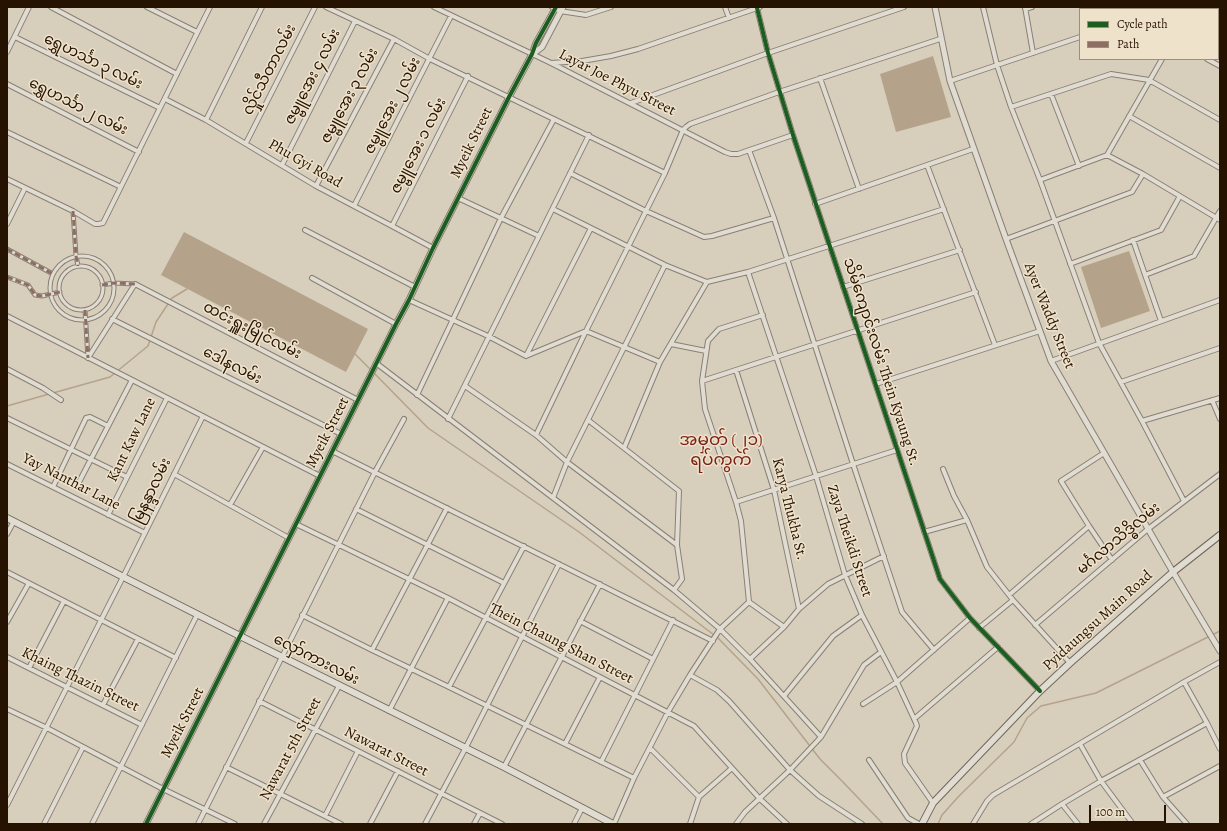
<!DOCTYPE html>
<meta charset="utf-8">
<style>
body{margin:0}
#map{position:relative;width:1227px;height:831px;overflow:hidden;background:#d8cebc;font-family:Alegreya,serif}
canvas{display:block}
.frame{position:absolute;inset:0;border:8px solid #261200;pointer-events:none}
.legend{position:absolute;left:1079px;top:8px;width:140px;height:52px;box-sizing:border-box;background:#eee2cb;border:1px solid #9e8f7a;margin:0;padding:5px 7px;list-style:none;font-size:12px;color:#261200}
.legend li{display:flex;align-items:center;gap:8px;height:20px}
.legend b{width:20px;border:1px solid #9e8f7a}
.scale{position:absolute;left:1089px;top:805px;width:77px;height:18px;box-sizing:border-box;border:2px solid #261200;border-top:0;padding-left:5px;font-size:12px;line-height:14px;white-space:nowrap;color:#261200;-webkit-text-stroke:3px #eee2cb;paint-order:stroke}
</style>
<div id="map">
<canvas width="1227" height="831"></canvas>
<div class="frame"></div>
<ul class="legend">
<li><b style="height:5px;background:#1b5e20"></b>Cycle path</li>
<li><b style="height:5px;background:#8d6e63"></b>Path</li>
</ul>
<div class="scale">100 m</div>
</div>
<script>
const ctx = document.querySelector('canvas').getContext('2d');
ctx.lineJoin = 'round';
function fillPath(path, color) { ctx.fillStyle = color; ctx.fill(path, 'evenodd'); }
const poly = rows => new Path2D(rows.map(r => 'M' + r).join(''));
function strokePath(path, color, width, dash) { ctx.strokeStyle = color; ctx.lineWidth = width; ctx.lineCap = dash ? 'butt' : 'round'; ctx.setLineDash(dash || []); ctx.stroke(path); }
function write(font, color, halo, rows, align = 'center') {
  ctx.font = font + ' Alegreya,"Noto Sans Myanmar",serif'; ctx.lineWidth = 3; ctx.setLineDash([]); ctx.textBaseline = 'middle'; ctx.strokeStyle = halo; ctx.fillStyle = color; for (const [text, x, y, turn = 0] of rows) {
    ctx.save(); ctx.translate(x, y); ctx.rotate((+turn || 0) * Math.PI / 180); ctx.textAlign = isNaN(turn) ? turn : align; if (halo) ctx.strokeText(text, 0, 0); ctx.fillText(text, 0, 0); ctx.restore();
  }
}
fillPath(poly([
 [933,56,951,117,896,132,880,74],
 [184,232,368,329,346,372,161,275],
 [1129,251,1150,311,1101,328,1081,267]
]), '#b4a38a');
strokePath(poly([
 [355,354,371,370],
 [374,373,428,428,579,532,714,635],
 [53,393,110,377,148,346,156,322,172,298,187,289],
 [7,406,49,394],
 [717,637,758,679,820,759,842,781,883,824],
 [938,824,942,815,959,796,1014,742,1027,718,1041,706,1096,693,1220,631]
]), '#b4a38a', 1.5);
const pedestrian = poly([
 [73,211,76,256,78,266],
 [7,249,53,274],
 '50 288a32 32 0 1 1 64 0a32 32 0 1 1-64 0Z',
 '59 288a22 22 0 1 1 44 0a22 22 0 1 1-44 0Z',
 [7,277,28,285,35,295,42,296,60,292],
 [102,285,114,283,135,284],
 [85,310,88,358]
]);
const minor = poly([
 [51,7,177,74],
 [147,7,197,32],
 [326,7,394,39,430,59,665,173],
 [434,7,551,63,725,152,731,154,738,154,793,135],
 [552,7,560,11,586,15,611,7],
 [725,7,729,18],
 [983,7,997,65,1011,107,1040,180,1099,343,1142,421,1184,501],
 [1025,7,1033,53],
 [1189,7,1193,9],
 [757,8,768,53,793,135,940,579,970,618,1040,691],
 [1025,9,1032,7],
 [1218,20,1220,16],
 [15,37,160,108],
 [7,52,29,7],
 [1207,59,1220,66],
 [551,63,582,61,611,56,638,49,760,7],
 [820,78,859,189],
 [950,81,1080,37],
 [7,84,139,152],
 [1051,94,1079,166],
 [165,99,206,120,316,186,392,226,433,248],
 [631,103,768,53,904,7],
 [1011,107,1111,74,1149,80,1220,120],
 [1129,116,1220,168],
 [206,120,262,7],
 [7,132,121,187],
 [246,143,315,7],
 [749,150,774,218,853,464,902,612,934,650],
 [1107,155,1143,174,1220,220],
 [282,165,355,21],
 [927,165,995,345],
 [570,173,646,211,704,237,712,236,774,218],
 [7,179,73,211,95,224,98,224,103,223,210,7],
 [1040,180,1107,155,1162,59],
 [316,186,394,39],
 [458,198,539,236,589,135],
 [815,204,973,149],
 [354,206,451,16],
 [553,209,665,265,707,282,748,272,944,209],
 [7,224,25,188],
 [392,226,468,76],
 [305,230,415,287],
 [1006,239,1132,192,1143,174],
 [1133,240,1161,321],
 [1070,264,1161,230,1180,196],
 [748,272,816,476,845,575,862,615,897,682,916,723,917,726,904,754,905,763,933,803],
 [1145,275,1194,256,1220,211],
 [312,278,396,324],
 [843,287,960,250],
 [409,300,488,336,526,356,586,331,665,173,683,130,686,127,690,124,779,92,940,39],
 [763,315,719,329,708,341,702,381,705,409,736,502,741,521,749,602,784,627],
 [7,316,320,476],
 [112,319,341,434],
 [671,344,706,351],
 [526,356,591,228],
 [88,358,135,284,358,400],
 [1051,361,1220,300],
 [376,363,674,590,720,629,750,659,821,737],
 [7,369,43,388,61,400],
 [736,370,774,490,799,609],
 [702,381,976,292],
 [1121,382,1220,348],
 [876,384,1040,331],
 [465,386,536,435,567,462,677,545],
 [417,395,501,218,554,119],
 [1212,400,1220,419],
 [7,418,127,477],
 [448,419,539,236],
 [588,420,679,491,677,545,682,579,674,590],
 [1142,421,1220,398],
 [536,435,586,331,660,362],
 [624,448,660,362,707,282],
 [332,451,713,641],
 [1104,453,1061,481,1089,526,1112,560],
 [7,464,145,533],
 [943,469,954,496,967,520],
 [174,474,289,538],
 [59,476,77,486,132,380],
 [53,487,86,418,90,417,108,426],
 [553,498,567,462,665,265],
 [736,502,897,450],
 [230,505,263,447],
 [356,509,504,583],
 [108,515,167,398],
 [296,524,448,598,694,726,760,799,787,824],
 [924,532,967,520,987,567,1013,600,1070,663],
 [7,534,14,521],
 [7,572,176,658],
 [1009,595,1089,526],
 [302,615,372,650,449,687,634,778],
 [580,621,653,659],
 [7,622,29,583],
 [1035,625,1148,529,1220,474],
 [979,628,1013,600],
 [372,650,447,508],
 [7,657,142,725],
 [750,659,784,627,799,609,828,584,884,556],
 [29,668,64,601],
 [690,675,717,690,729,701,790,770,819,796,862,824],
 [1184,682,1207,723,1220,749],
 [449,687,524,546],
 [784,696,833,636,862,615],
 [259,701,502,824],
 [863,704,897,682,970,618],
 [103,705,138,639],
 [7,709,47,728,163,789,235,824],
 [389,711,448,598],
 [914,719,998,647],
 [565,744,600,677],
 [1080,744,1101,781,1133,824],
 [650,748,699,797],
 [869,760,908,818,919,824],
 [1140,760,1163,797,1187,824],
 [601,762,673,620],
 [226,767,341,824],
 [504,767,600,584],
 [1163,797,1220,766],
 [1062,804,1078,824],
 [7,805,123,577,203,416],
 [325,816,358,751],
 [44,824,83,747],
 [92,824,197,615],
 [198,824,375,472,404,419],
 [264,824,339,686],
 [370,824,398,771],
 [425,824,465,749,559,564],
 [474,824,480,813],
 [574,824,582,808],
 [614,824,634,778,668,712,690,675,720,629,749,602],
 [690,824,699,797,732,768],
 [736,824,745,812,790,770,821,737,864,665,881,652],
 [973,824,987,801,993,795,1184,682,1220,662],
 [1031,824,1062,804,1101,781,1207,723]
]);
const tertiary = poly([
 [935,7,950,81,1006,239,1051,361,1173,572,1220,651],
 [533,54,542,47,563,7],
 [146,824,396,324,409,300,433,248,509,97,532,54,536,43,556,7]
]);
const secondary = poly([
 [7,518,240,636,504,767,613,824],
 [922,824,933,803,1040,691,1070,663,1173,572,1220,535]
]);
strokePath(pedestrian, '#898074', 5);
strokePath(minor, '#898074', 6);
strokePath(tertiary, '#898074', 7);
strokePath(secondary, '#70675b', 8);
strokePath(pedestrian, '#e1dcd2', 3);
strokePath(minor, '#e1dcd2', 4);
strokePath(tertiary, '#e1dcd2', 5);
strokePath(secondary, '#e1dcd2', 6);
strokePath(poly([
 [73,211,76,256,78,266],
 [7,249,53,274],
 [7,277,28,285,35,295,42,296,60,292],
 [102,285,114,283,135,284],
 [85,310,88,358]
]), '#8d6e63', 3, [6, 3]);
strokePath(poly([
 [757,8,768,53,793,135,940,579,970,618,1040,691],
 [146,824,396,324,409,300,433,248,509,97,532,54,536,43,556,7]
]), '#1b5e20', 4);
write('15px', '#261200', '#eee2cb', [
 ["ရွှေဟင်္သာ ၃ လမ်း",93,62,26],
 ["လှိုင်သီတာလမ်း",270,70,-63],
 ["ဇမ္ဗူအေး ၄ လမ်း",313,77,-63],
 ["Layar Joe Phyu Street",617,83,27],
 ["ဇမ္ဗူအေး ၃ လမ်း",350,96,-62],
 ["ဇမ္ဗူအေး ၂ လမ်း",393,106,-63],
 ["ရွှေဟင်္သာ ၂ လမ်း",78,107,27],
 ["Myeik Street",472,143,-64],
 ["ဇမ္ဗူအေး ၁ လမ်း",419,146,-63],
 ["Phu Gyi Road",305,164,30],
 ["Ayer Waddy Street",1049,316,68],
 ["ထင်းရှူးမြိုင်လမ်း",252,331,27],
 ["သိမ်ကျောင်းလမ်း Thein Kyaung St.",881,362,72],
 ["ဒေါနလမ်း",232,366,27],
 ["Myeik Street",328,433,-63],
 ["Kant Kaw Lane",132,440,-64],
 ["Yay Nanthar Lane",71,482,27],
 ["မြနန္ဒာလမ်း",152,491,-64],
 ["Karya Thukha St.",789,509,76],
 ["မင်္ဂလာသိဒ္ဓိလမ်း",1119,539,-40],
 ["Zaya Theikdi Street",849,541,72],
 ["Pyidaungsu Main Road",1098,621,-42],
 ["Thein Chaung Shan Street",561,644,27],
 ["လှော်ကားလမ်း",316,660,27],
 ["Khaing Thazin Street",80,680,26],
 ["Myeik Street",183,723,-63],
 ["Nawarat 5th Street",291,749,-62],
 ["Nawarat Street",386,752,27]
]);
write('17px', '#7a1f14', '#eee2cb', [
 ["အမှတ် (၂၁)",721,441],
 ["ရပ်ကွက်",721,461]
]);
</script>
